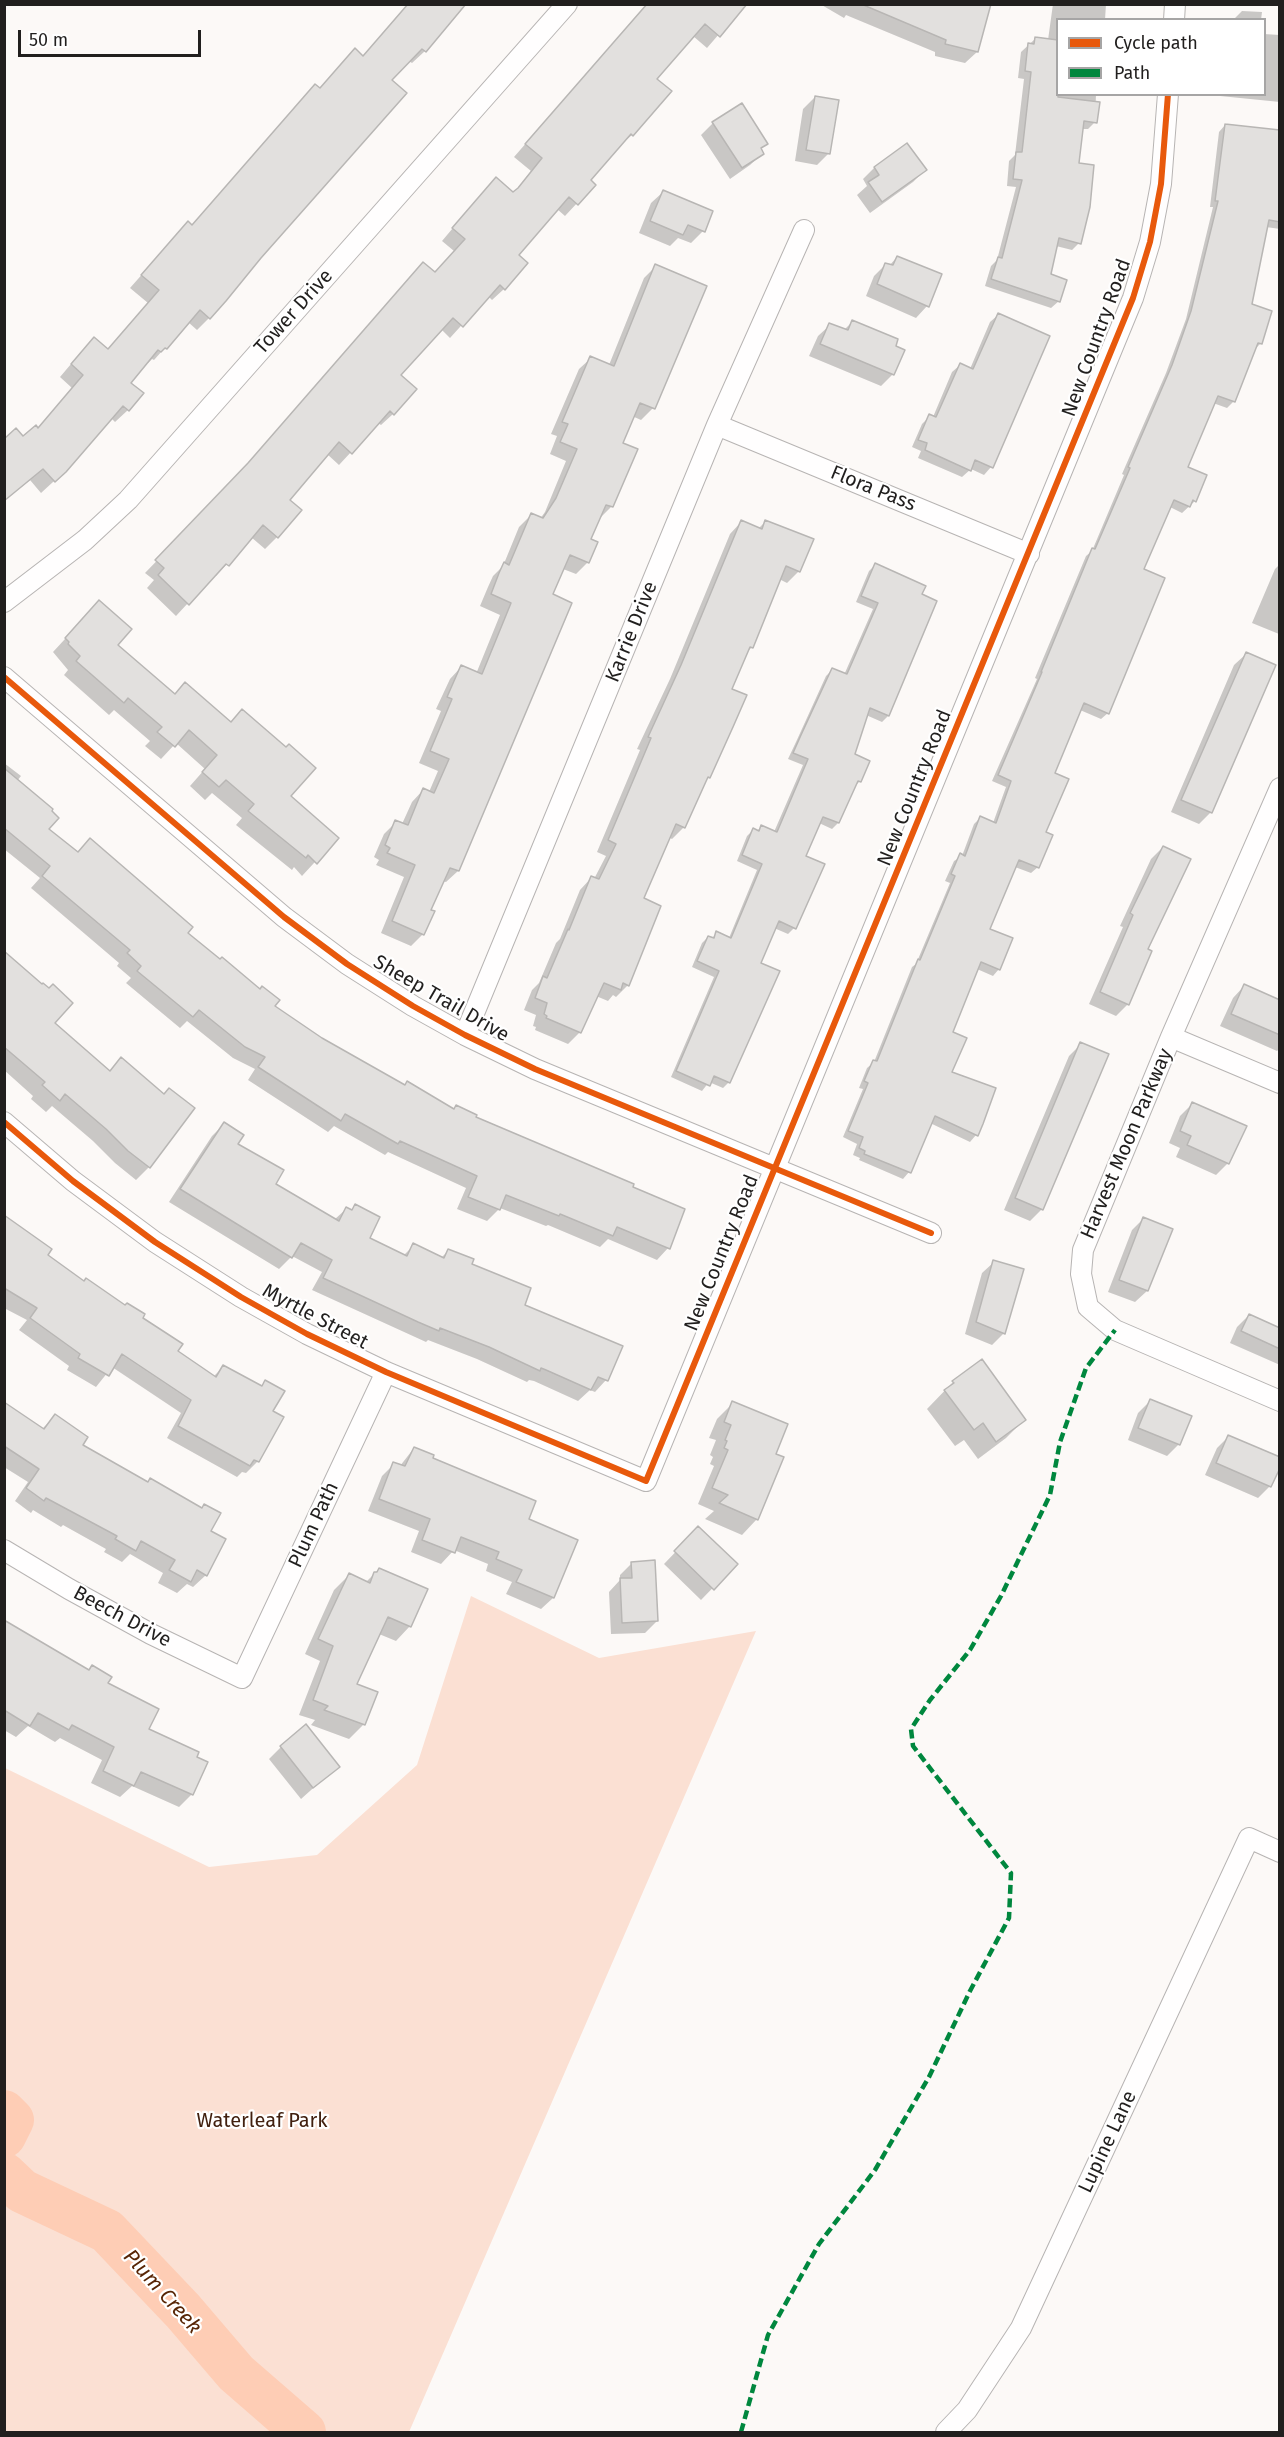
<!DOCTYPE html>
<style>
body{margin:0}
#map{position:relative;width:1284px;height:2437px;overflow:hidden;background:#fcf9f7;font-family:"Fira Sans",sans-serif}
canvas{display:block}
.frame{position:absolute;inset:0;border:6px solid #211f1e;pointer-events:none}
.legend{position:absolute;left:1056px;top:18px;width:210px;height:78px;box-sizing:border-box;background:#fff;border:2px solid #a6a5a5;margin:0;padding:8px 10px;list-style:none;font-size:18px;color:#211f1e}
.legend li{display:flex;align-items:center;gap:12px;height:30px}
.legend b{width:30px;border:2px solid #a6a5a5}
.scale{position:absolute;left:18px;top:30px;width:183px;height:27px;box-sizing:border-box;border:3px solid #211f1e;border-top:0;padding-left:8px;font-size:18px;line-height:21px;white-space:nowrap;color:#211f1e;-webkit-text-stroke:4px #fff;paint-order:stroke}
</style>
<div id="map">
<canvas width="1284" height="2437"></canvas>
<div class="frame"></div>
<ul class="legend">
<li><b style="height:8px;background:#e8590c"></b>Cycle path</li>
<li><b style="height:8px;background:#00873e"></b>Path</li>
</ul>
<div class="scale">50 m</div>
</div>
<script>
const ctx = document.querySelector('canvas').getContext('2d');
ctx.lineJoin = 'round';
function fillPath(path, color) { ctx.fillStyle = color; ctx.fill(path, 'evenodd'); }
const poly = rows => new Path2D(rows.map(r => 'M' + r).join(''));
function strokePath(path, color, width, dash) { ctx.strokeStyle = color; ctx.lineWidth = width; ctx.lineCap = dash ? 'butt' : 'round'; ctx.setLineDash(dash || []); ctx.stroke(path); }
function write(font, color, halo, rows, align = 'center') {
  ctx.font = font + ' "Fira Sans",sans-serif'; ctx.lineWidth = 4.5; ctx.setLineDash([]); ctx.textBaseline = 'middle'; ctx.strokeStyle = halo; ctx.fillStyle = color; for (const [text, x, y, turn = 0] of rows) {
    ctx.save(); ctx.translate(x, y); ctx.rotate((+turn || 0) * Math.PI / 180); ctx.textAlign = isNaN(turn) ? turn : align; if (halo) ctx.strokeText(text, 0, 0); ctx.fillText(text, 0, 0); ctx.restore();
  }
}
fillPath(poly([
 [471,1596,599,1658,756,1631,409,2432,5,2432,5,1768,209,1867,317,1855,417,1765]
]), '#fbe0d3');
fillPath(poly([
 [647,4,745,4,707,48,693,36,654,79,632,135,619,146,589,180,594,185,565,216,557,209,517,255,504,289,492,300,488,296,450,338,441,329,399,375,393,414,381,425,378,423,339,465,327,454,288,500,277,537,265,549,251,537,227,564,216,576,214,575,176,616,147,588,154,580,145,573,434,274,454,251,442,241,484,191,513,194,531,171,514,157],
 [820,4,989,4,977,52,965,63,935,56,935,52,846,15,844,18],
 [1053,4,1106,4,1105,20,1058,20,1058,94,1096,94,1095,122,1088,129,1082,129,1077,164,1079,243,1072,250,1056,246,1049,275,1059,301,1051,308,985,286,991,266,997,260,1016,187,1007,186,1009,161,1015,155,1024,79,1018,78,1021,52,1035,39,1048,40],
 [459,11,425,51,412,63,409,61,390,80,405,93,209,318,197,330,188,322,154,360,152,359,148,363,146,362,129,383,128,410,115,422,111,418,65,471,41,493,30,480,4,501,4,452,37,429,72,388,60,377,82,351,94,339,107,350,148,303,130,288,176,236,191,226,319,90,363,57],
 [1242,11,1262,12,1261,20,1233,20],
 [1264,34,1280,35,1280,102,1220,96,1264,94],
 [815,97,829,153,817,165,795,161,803,109],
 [713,123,766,144,760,150,762,154,750,165,730,179,701,135],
 [1225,125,1280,132,1280,229,1266,227,1250,305,1261,343,1254,350,1234,401,1227,408,1213,403,1186,468,1195,501,1182,513,1170,507,1142,570,1108,713,1101,719,1080,710,1053,774,1038,867,1031,873,1015,867,988,929,999,969,993,976,977,969,951,1033,950,1073,995,1089,976,1135,970,1142,930,1123,909,1172,903,1179,859,1160,860,1158,853,1155,857,1144,843,1137,863,1089,859,1088,867,1068,874,1062,912,967,916,964,950,883,945,881,954,861,962,856,974,824,980,818,993,823,1006,787,992,781,1037,679,1035,678,1086,556,1092,551,1124,475,1122,474,1166,373,1186,319,1213,207,1210,207,1219,132],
 [874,168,925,170,913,182,870,213,857,195,867,186,863,179],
 [663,192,711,211,703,231,691,243,678,238,670,246,639,233,651,203],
 [897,257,940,275,927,306,916,318,866,296,874,276,886,264,889,266],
 [656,266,653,408,641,420,632,416,621,444,636,450,611,507,600,518,589,540,588,562,576,574,563,569,551,595,570,604,458,871,446,882,442,881,429,911,423,934,411,946,381,933,404,877,376,865,379,860,374,857,384,834,396,822,402,824,412,802,423,790,429,792,438,771,419,763,441,711,436,709,450,679,461,667,476,674,500,615,480,606,488,587,493,576,503,566,519,527,531,515,540,519,545,512,566,461,550,454,557,436,551,434,579,369,591,358,609,365,644,278],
 [998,315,991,467,984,475,971,469,962,477,918,458,921,451,912,447,922,424,930,416,933,417,952,372,960,365,970,369,990,322],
 [853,321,894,347,893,374,881,386,809,356,818,336,830,325,844,330],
 [766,521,799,571,787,583,779,579,752,647,746,653,730,690,709,777,703,783,684,827,672,839,668,837,642,899,628,985,616,997,613,995,608,1001,596,996,580,1032,568,1044,535,1030,536,1027,533,1026,536,1015,524,1010,532,990,539,983,556,943,560,939,580,890,591,878,594,879,606,856,597,852,640,750,637,749,670,679,730,534,741,522,758,529],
 [1280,564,1280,634,1279,634,1252,623,1275,569],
 [875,565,920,595,935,602,888,716,882,722,866,715,853,755,860,781,854,787,838,823,832,829,819,823,804,857,794,928,788,934,774,928,759,964,729,1082,723,1088,709,1082,702,1091,671,1077,714,977,692,967,702,943,708,937,711,939,717,933,729,938,757,870,737,861,747,836,753,830,757,831,761,827,774,832,803,765,788,759,796,742,826,676,832,670,844,675,873,609,856,602,869,571],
 [99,602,116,646,337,838,302,876,294,867,292,870,236,825,242,818,212,793,205,800,190,786,205,769,176,743,161,759,145,746,150,741,114,710,109,715,64,675,68,670,53,652],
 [1246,654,1211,812,1199,824,1171,812,1234,665],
 [4,763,21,776,17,781,47,829,186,933,273,1006,321,1039,404,1086,407,1083,453,1110,631,1188,668,1248,657,1260,608,1239,600,1247,548,1225,546,1226,500,1208,487,1221,457,1209,466,1188,388,1152,385,1155,334,1126,328,1132,248,1080,255,1069,233,1058,187,1021,180,1028,126,983,131,978,117,966,119,963,31,888,40,878,4,849],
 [1163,847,1146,950,1128,1004,1116,1016,1089,1004,1123,927,1120,926,1151,859],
 [4,957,53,1023,109,1072,121,1059,149,1167,136,1180,115,1163,93,1141,52,1106,46,1112,31,1099,33,1096,4,1070],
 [1244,986,1280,1002,1280,1048,1277,1051,1220,1026,1233,998],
 [1081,1044,1042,1209,1030,1221,1004,1210,1069,1056],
 [1192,1104,1228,1163,1216,1175,1176,1157,1180,1148,1169,1143,1180,1116],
 [224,1124,236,1145,274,1185,334,1220,346,1209,350,1211,355,1206,367,1239,403,1256,414,1245,441,1258,449,1250,523,1306,606,1380,595,1392,590,1390,578,1401,534,1381,529,1380,527,1382,477,1359,428,1340,426,1342,312,1290,322,1272,292,1256,279,1269,169,1202,212,1136],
 [4,1214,45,1256,141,1318,176,1351,213,1377,223,1367,261,1387,265,1382,271,1412,282,1418,257,1462,246,1473,242,1472,237,1477,167,1438,181,1413,112,1367,96,1387,67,1370,69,1366,19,1330,27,1320,4,1308],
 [1144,1218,1171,1229,1147,1291,1135,1302,1108,1292,1132,1230],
 [994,1262,1004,1333,992,1345,965,1334,982,1273],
 [1249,1315,1280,1329,1280,1365,1230,1343,1237,1327],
 [953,1382,1024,1420,1006,1438,978,1459,964,1440,955,1446,927,1409],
 [1150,1401,1179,1444,1167,1456,1128,1440,1138,1413],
 [733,1403,774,1455,757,1519,742,1535,705,1519,714,1511,698,1504,714,1466,710,1464,713,1457,710,1455,716,1440,709,1438,717,1419],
 [4,1404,42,1429,55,1416,81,1445,209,1532,206,1575,193,1587,187,1584,177,1593,158,1583,163,1573,130,1554,122,1562,104,1552,106,1549,63,1525,61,1527,33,1510,31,1513,15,1501,28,1482,4,1467],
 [1229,1436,1270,1486,1258,1498,1205,1475,1217,1448],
 [414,1448,527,1520,553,1598,541,1609,506,1594,512,1582,486,1571,488,1564,454,1550,441,1564,411,1552,419,1531,368,1511,382,1476,394,1464,400,1466],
 [687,1540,736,1564,701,1600,664,1564],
 [632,1563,657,1621,645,1633,611,1634,609,1592,620,1580,620,1575],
 [379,1569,410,1626,396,1641,379,1634,355,1685,376,1693,363,1725,349,1739,311,1725,315,1720,299,1715,320,1661,305,1654,334,1590,349,1575,366,1582],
 [4,1620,106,1683,147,1730,192,1794,179,1807,132,1786,120,1797,91,1783,102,1760,60,1738,55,1742,28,1726,16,1737,4,1730],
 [281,1747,338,1766,301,1799,269,1759]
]), '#0003');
strokePath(poly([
 [4,2112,12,2120,4,2136],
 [4,2174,22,2191,107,2231,183,2311,236,2373,304,2432]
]), '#fecdb5', 44);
const building = poly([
 [408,4,466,4,426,52,422,49,392,80,407,93,261,258,226,301,210,319,200,310,167,349,165,348,161,352,158,350,131,383,144,393,129,411,123,406,66,472,55,482,43,469,4,501,4,439,16,428,23,436,36,425,38,428,83,375,71,364,94,337,108,349,159,290,141,275,188,221,192,225,315,84,320,88,355,48,363,56,408,4],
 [647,4,747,4,720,37,705,24,657,79,672,91,633,136,631,134,591,180,596,185,578,205,569,197,519,255,528,263,505,290,500,285,463,327,453,318,401,375,417,389,394,415,390,411,352,454,339,442,290,500,302,510,278,538,263,525,229,566,226,564,189,605,158,575,164,568,155,560,248,463,423,262,435,272,465,239,452,228,496,177,513,192,518,188,542,158,525,144,647,4],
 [861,4,991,4,978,52,945,44,946,40,861,4],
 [1035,37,1058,40,1058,97,1100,102,1097,123,1084,121,1079,163,1094,165,1090,207,1081,244,1059,238,1051,274,1067,280,1060,302,991,279,998,257,1002,258,1022,180,1013,179,1016,152,1022,152,1031,72,1025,71,1028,43,1034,44,1035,37],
 [815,96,839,100,830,154,806,150,815,96],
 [742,103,768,144,761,148,764,154,742,168,712,122,742,103],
 [1225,124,1280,130,1280,222,1269,220,1252,304,1272,311,1262,344,1258,343,1235,402,1218,396,1188,467,1207,475,1196,502,1193,500,1190,507,1174,500,1144,569,1165,578,1109,714,1084,703,1055,773,1069,779,1046,832,1053,835,1039,868,1019,860,990,929,1013,938,1000,970,981,962,953,1032,967,1038,952,1072,996,1088,983,1124,978,1136,935,1116,911,1173,864,1154,865,1151,859,1148,863,1137,848,1131,868,1083,864,1081,873,1060,877,1061,918,959,920,960,955,876,951,874,960,853,965,856,980,816,996,823,1011,781,998,775,1042,672,1041,672,1092,548,1095,549,1130,468,1128,467,1172,365,1191,311,1218,201,1215,201,1225,124],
 [907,143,927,170,882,202,868,182,879,175,874,167,907,143],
 [663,190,713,211,705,232,688,225,683,235,650,221,663,190],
 [897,256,942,274,929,307,877,284,885,263,893,265,897,256],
 [655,264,707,286,655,409,640,403,623,443,638,449,613,507,606,505,591,539,598,542,589,563,570,555,553,594,572,603,459,871,450,868,431,910,435,911,424,935,392,921,415,865,387,853,390,848,385,845,395,820,408,825,423,788,434,793,449,759,430,751,452,699,447,697,461,665,482,674,511,603,491,594,499,573,504,562,509,565,531,513,543,518,556,498,577,449,560,442,568,424,562,422,590,356,614,366,655,264],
 [998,313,1050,336,993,468,975,460,971,471,925,450,927,443,918,440,929,414,936,417,960,363,973,369,998,313],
 [852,320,898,339,896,346,905,350,894,375,820,344,829,323,848,330,852,320],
 [741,520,762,529,765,520,814,539,800,572,786,566,753,648,750,647,732,689,747,695,733,727,710,778,708,777,685,828,676,824,644,898,661,906,629,986,623,983,621,990,604,983,581,1033,546,1018,547,1016,544,1014,547,1003,535,998,543,976,547,978,568,929,569,930,591,876,599,879,616,844,608,840,651,738,648,737,681,665,741,520],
 [875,563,926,586,922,594,937,601,889,716,870,708,855,754,870,761,861,782,858,781,839,823,823,817,806,856,825,864,796,929,779,921,761,963,780,971,730,1083,714,1076,710,1086,676,1071,719,971,697,961,708,936,714,938,716,931,731,938,762,864,742,855,753,828,759,831,761,825,777,832,808,759,793,753,801,735,832,668,847,674,878,603,861,596,875,563],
 [99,600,132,629,118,645,175,694,185,682,231,722,242,709,286,747,289,744,316,768,291,796,339,838,317,864,308,855,306,858,248,811,254,804,226,780,219,787,202,772,217,755,189,730,175,747,157,732,162,727,128,698,124,703,76,661,80,656,68,644,69,642,65,638,99,600],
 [1246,652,1276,665,1212,813,1181,800,1246,652],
 [4,768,53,809,52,811,59,818,49,829,78,852,90,838,193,927,188,933,220,959,222,957,260,989,262,986,280,1000,275,1006,322,1038,405,1085,407,1081,454,1109,456,1105,477,1115,476,1117,634,1184,633,1187,685,1209,670,1249,617,1227,613,1236,560,1214,559,1216,506,1195,500,1210,468,1197,477,1176,400,1141,398,1144,345,1114,341,1121,258,1067,265,1057,245,1047,199,1010,193,1017,137,971,141,966,127,953,130,950,42,876,50,866,4,828,4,768],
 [1163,846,1191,859,1148,949,1152,951,1129,1005,1100,992,1133,915,1130,913,1163,846],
 [4,951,42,984,43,983,49,988,53,984,73,1003,55,1023,110,1071,121,1057,164,1094,169,1088,195,1108,150,1168,128,1151,106,1129,65,1094,60,1101,42,1085,45,1082,4,1047,4,951],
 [1244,984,1280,1000,1280,1035,1231,1014,1244,984],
 [1080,1042,1109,1054,1043,1210,1015,1198,1080,1042],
 [1192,1102,1247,1126,1229,1164,1187,1145,1191,1136,1180,1131,1192,1102],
 [224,1122,244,1135,238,1144,284,1170,276,1184,339,1221,346,1207,352,1210,355,1204,380,1217,370,1238,407,1256,413,1243,444,1258,448,1249,474,1259,472,1264,531,1288,525,1305,623,1346,608,1381,598,1377,591,1390,546,1370,541,1368,540,1371,489,1347,440,1328,439,1331,418,1322,323,1278,332,1260,301,1243,292,1258,180,1189,224,1122],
 [4,1215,52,1249,48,1255,84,1281,86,1278,125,1305,127,1303,145,1314,143,1318,183,1344,178,1351,216,1377,223,1365,262,1386,265,1380,285,1391,273,1411,284,1417,259,1462,254,1460,250,1466,178,1426,191,1400,122,1354,109,1376,78,1358,80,1354,30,1318,37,1308,4,1288,4,1215],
 [1143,1217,1173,1229,1148,1291,1119,1280,1143,1217],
 [993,1260,1024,1269,1005,1334,976,1322,993,1260],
 [1249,1314,1280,1328,1280,1349,1241,1331,1249,1314],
 [982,1359,1026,1420,996,1442,983,1423,974,1430,944,1390,954,1383,952,1381,982,1359],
 [1150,1399,1192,1416,1180,1445,1138,1428,1150,1399],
 [732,1401,788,1424,776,1454,784,1457,758,1520,719,1503,728,1495,712,1488,728,1450,724,1448,727,1441,725,1440,731,1425,724,1422,732,1401],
 [4,1402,44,1429,55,1414,88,1437,83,1445,148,1482,150,1478,202,1508,204,1504,221,1513,211,1531,226,1539,207,1576,197,1570,191,1582,169,1570,175,1560,141,1541,136,1551,115,1539,117,1536,46,1498,44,1501,26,1488,39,1469,4,1446,4,1402],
 [1228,1435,1280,1457,1280,1468,1271,1487,1216,1463,1228,1435],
 [414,1447,434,1455,433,1458,536,1501,529,1519,578,1540,554,1598,516,1582,522,1570,496,1559,499,1552,461,1537,455,1553,422,1540,430,1519,379,1499,393,1462,405,1466,414,1447],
 [698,1526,738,1564,714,1590,674,1551,698,1526],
 [655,1560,658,1621,622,1623,620,1578,632,1578,631,1562,655,1560],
 [379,1568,428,1589,411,1627,388,1617,357,1684,378,1692,365,1725,324,1710,328,1706,313,1700,333,1646,318,1639,349,1573,370,1583,374,1572,377,1572,379,1568],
 [4,1620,89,1670,92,1665,112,1677,108,1683,159,1709,149,1729,199,1752,197,1757,208,1762,193,1795,141,1772,134,1786,103,1771,114,1747,72,1725,69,1730,38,1713,30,1726,4,1710,4,1620],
 [306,1724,340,1767,313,1788,280,1746,306,1724]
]);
fillPath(building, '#e2e0de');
strokePath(building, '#b8b6b4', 1.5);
const street = poly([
 [1174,20,1175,4],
 [717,425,1029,554],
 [4,602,85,540,128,500,567,4],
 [4,677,284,917,347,964,413,1006,465,1035,535,1069,931,1233],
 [1280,788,1171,1037,1083,1250,1081,1274,1088,1307,1115,1330,1280,1401],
 [465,1035,717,425,804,230],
 [1171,1037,1280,1083],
 [4,1122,73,1181,155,1242,241,1297,307,1334,386,1372,646,1481,1133,298,1150,242,1161,184,1168,94],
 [4,1550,69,1589,151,1634,242,1678,386,1372],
 [946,2432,967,2410,1021,2328,1249,1838,1280,1852]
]);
strokePath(street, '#b7b4b3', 22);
strokePath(street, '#fffefe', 20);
strokePath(poly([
 [741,2432,768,2335,819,2244,875,2170,929,2077,970,1991,1009,1918,1011,1873,913,1746,911,1729,930,1700,970,1650,1001,1596,1050,1495,1060,1442,1086,1368,1115,1330]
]), '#00873e', 4.5, [9, 4.5]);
strokePath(poly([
 [4,677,284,917,347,964,413,1006,465,1035,535,1069,931,1233],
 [4,1122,73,1181,155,1242,241,1297,307,1334,386,1372,646,1481,1133,298,1150,242,1161,184,1168,94]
]), '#e8590c', 6);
write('20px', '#211f1e', '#fff', [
 ["Tower Drive",294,312,-48],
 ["New Country Road",1097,338,-70],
 ["Flora Pass",873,489,22],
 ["Karrie Drive",632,632,-68],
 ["New Country Road",915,788,-68],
 ["Sheep Trail Drive",441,999,30],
 ["Harvest Moon Parkway",1127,1144,-67],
 ["New Country Road",722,1253,-68],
 ["Myrtle Street",315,1317,28],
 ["Plum Path",314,1525,-65],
 ["Beech Drive",122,1617,28],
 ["Lupine Lane",1108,2142,-65]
]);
write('20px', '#41200f', '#fff', [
 ["Waterleaf Park",262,2121]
]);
write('italic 21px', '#582505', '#fff', [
 ["Plum Creek",162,2292,48]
]);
</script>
